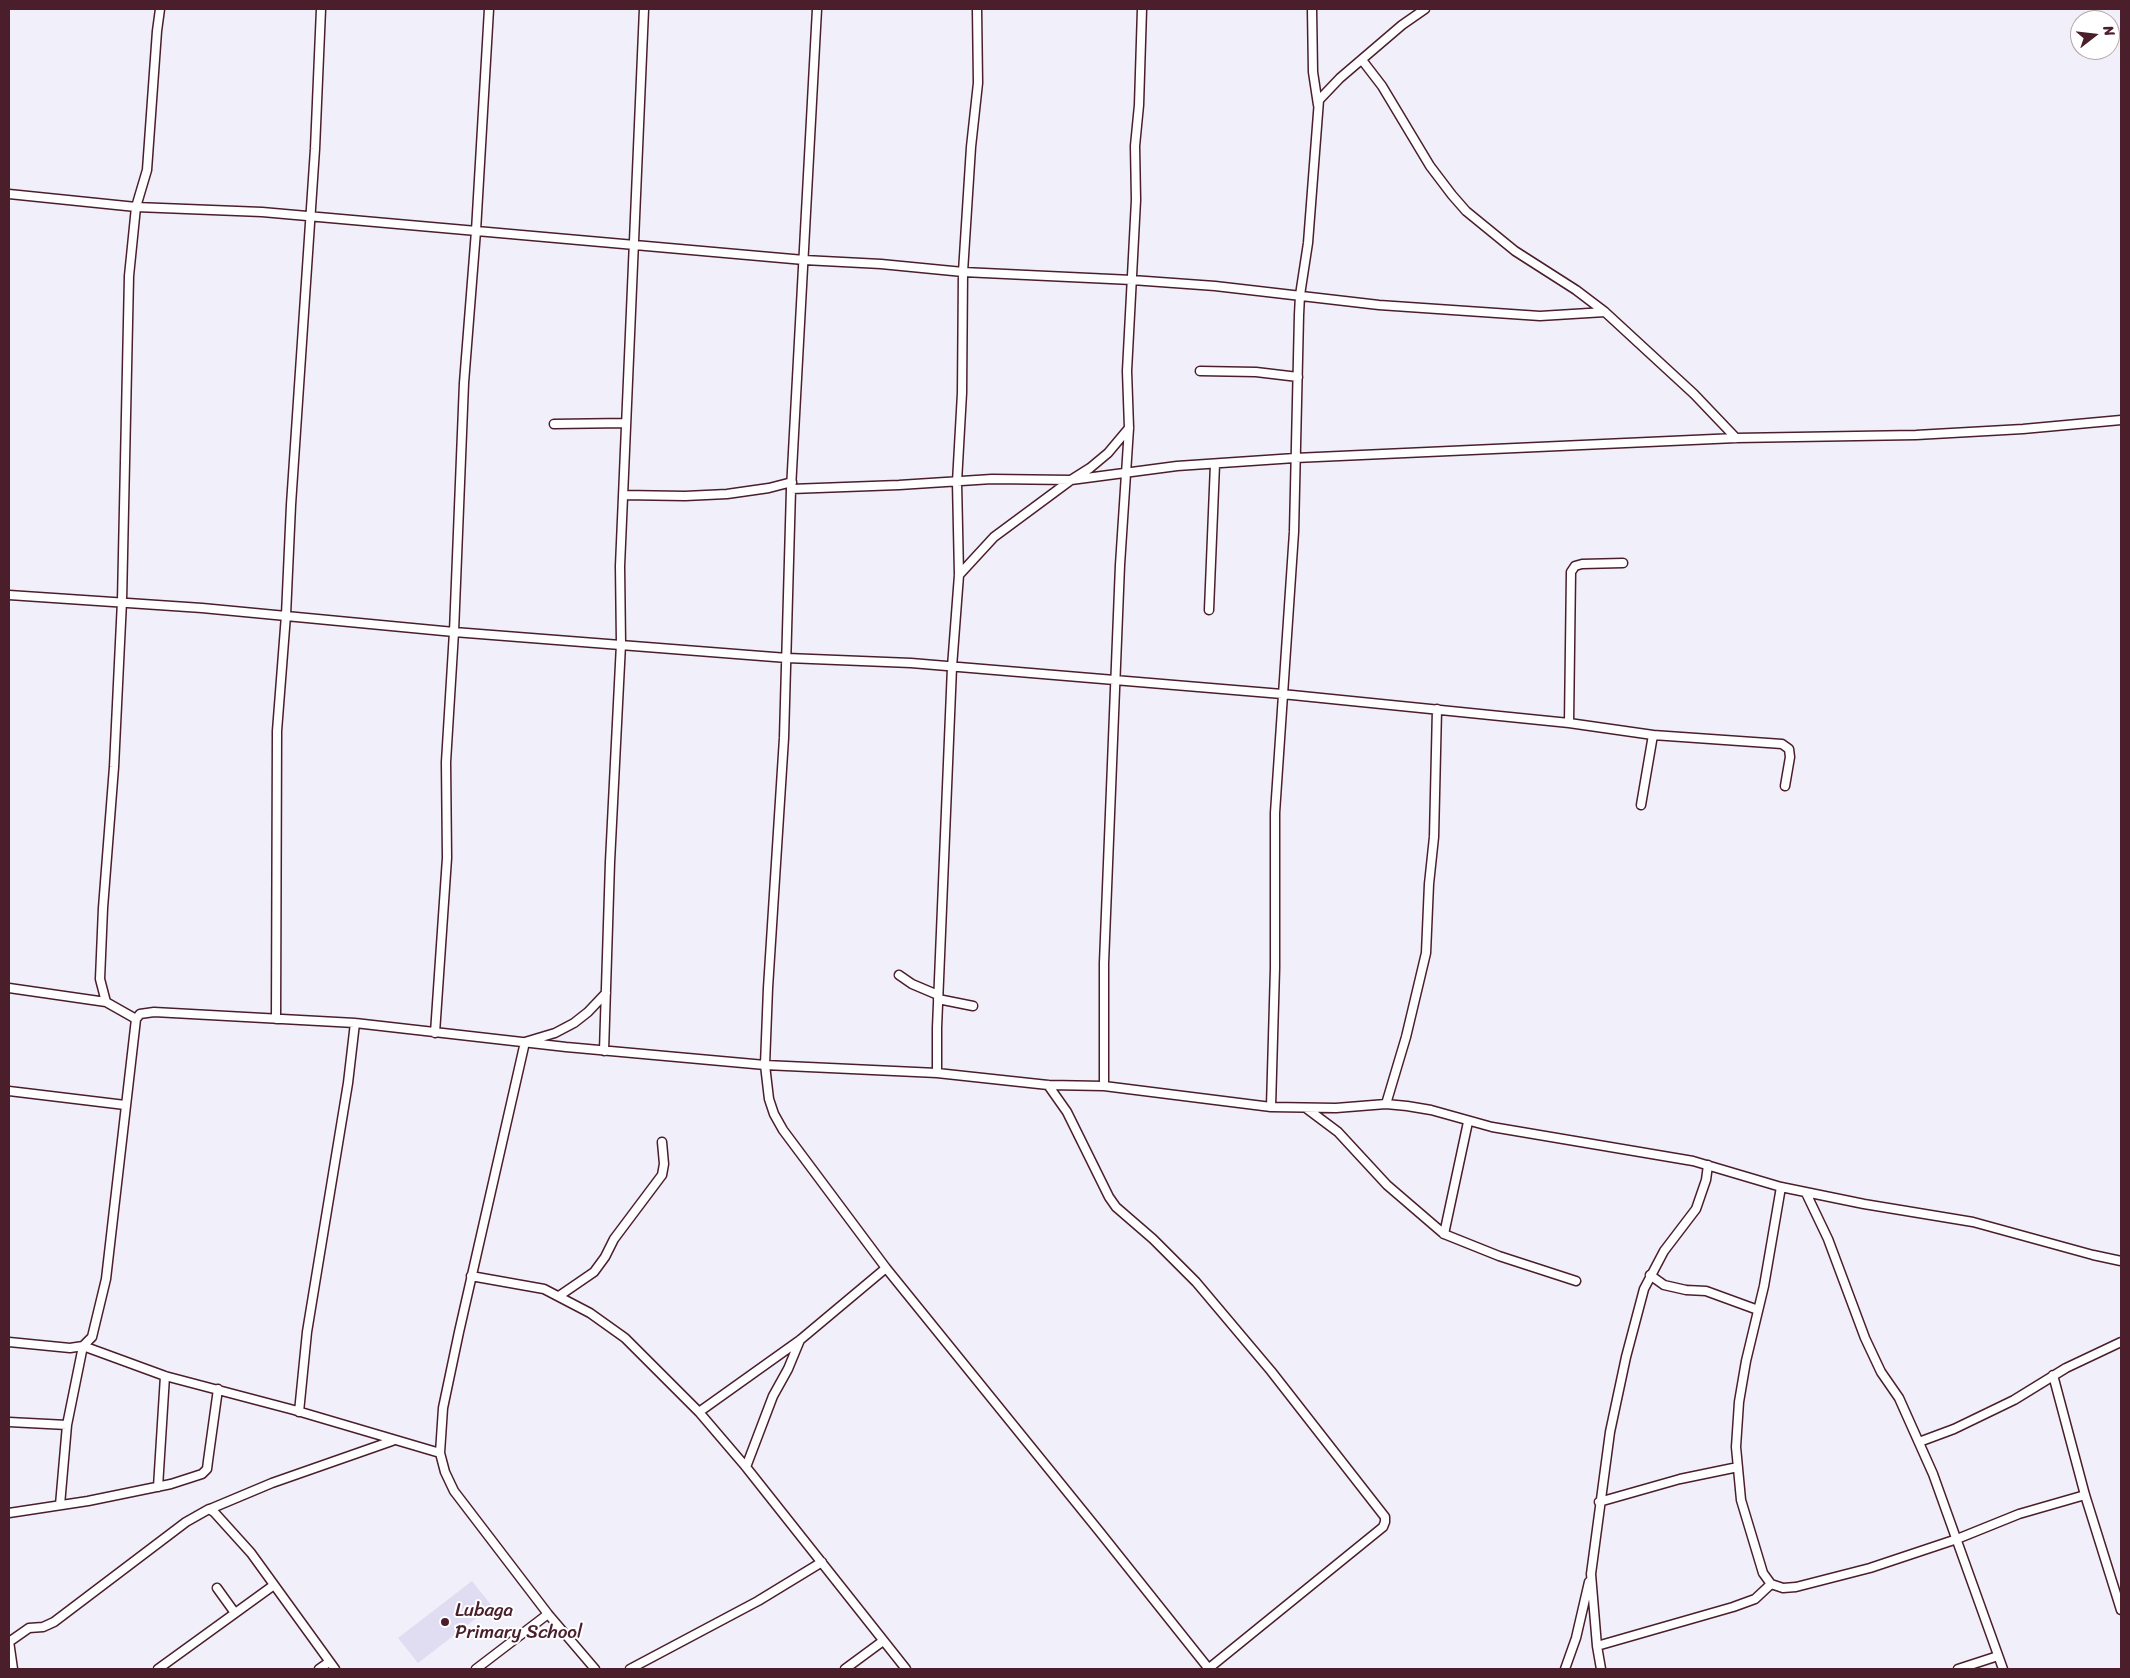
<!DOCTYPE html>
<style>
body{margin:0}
#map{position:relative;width:2130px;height:1678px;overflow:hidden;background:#f1eff9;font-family:Sriracha,sans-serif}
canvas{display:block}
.frame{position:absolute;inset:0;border:10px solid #4a1f2b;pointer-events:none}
.north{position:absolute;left:2070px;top:10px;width:50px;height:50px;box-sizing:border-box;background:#fff;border:1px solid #b7a5aa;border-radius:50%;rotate:74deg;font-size:14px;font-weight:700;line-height:20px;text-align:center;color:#4a1f2b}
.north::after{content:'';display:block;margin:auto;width:18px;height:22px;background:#4a1f2b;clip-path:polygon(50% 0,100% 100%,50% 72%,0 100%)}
</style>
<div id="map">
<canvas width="2130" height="1678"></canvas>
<div class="frame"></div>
<div class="north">N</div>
</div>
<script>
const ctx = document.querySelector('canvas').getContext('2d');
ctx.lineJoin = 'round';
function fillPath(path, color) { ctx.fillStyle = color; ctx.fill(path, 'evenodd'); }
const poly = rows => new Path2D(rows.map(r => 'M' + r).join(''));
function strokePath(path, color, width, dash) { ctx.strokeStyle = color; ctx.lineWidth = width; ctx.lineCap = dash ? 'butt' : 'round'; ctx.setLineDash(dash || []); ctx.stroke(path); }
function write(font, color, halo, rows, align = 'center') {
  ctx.font = font + ' Sriracha,sans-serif'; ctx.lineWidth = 4; ctx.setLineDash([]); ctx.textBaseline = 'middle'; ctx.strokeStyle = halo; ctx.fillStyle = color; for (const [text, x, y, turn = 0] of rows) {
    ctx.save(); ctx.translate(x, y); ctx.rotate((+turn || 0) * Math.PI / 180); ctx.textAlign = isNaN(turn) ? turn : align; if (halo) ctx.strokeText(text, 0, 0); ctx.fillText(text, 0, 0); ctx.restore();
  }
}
fillPath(poly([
 [472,1581,492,1606,418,1663,398,1638]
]), '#e0dcf2');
const street = poly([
 [817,9,791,489,784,738,768,988,765,1065,769,1099,774,1114,783,1130,886,1268,1099,1531,1209,1669],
 [1312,9,1313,72,1318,105],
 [1362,60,1382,86,1430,166,1452,195,1466,211,1515,251,1576,290,1605,312,1694,394,1736,438],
 [9,194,136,207,262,212,804,260,881,264,963,272,1132,280,1215,286,1379,305,1540,316,1605,312],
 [1200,371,1256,372,1298,377],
 [554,424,626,423],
 [791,489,899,485,992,479,1071,480,1177,466,1295,458,1736,438,1916,435,2023,429,2121,420],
 [623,495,685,496,727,494,769,488,792,482],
 [959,575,994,537,1071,480,1090,468,1108,453,1129,428],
 [9,595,202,608,454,632,787,658,911,663,1282,694,1569,723,1653,735,1782,744,1789,749,1790,757,1785,786],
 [1209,610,1215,464],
 [1569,723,1571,572,1575,566,1582,564,1623,563],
 [1641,805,1653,735],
 [899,975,912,984,938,995],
 [9,988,106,1002,136,1019],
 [938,999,973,1006],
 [106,1002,100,979,103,908,114,767,122,601,129,276,136,207,147,170,157,31,160,9],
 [276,1019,277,731,286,615,291,505,315,149,321,9],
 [435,1033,447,858,446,762,454,632,464,383,476,231,489,9],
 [604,1051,610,862,621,644,620,566,644,9],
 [937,1073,937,1028,952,667,959,575,957,482,962,393,963,272,971,147,978,83,977,9],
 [1048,1085,1067,1112,1109,1197,1116,1207,1153,1239,1196,1282,1271,1371,1385,1517,1385,1522,1383,1527,1208,1669],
 [1104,1086,1104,963,1120,565,1129,428,1127,371,1136,200,1135,146,1139,105,1142,9],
 [9,1091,125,1105],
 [1386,1104,1406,1037,1426,953,1429,884,1434,837,1437,709],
 [1271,1107,1275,968,1275,813,1294,532,1299,315,1300,295,1308,243,1319,100,1340,78,1402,25,1425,9],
 [1306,1108,1338,1132,1387,1185,1444,1234,1499,1256,1576,1281],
 [1781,1187,1764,1286,1746,1361,1739,1402,1736,1447,1741,1500,1763,1573,1771,1584,1783,1588,1796,1587,1870,1568,1957,1539,2019,1514,2085,1495],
 [1806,1193,1828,1239,1865,1338,1881,1372,1899,1398,1933,1474,2003,1669],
 [1444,1234,1468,1122],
 [1650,1275,1664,1285,1686,1290,1706,1291,1758,1310],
 [471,1276,544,1289,590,1313,625,1338,699,1412,746,1467,906,1669],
 [559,1296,594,1272,605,1257,614,1239,662,1175,664,1164,662,1142],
 [9,1342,70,1348,83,1346,92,1337,106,1279,136,1019,140,1014,154,1012,355,1023,566,1047,765,1065,937,1073,1048,1085,1104,1086,1271,1107,1336,1108,1386,1104,1407,1106,1431,1110,1492,1127,1693,1161,1781,1187,1864,1204,1973,1222,2093,1255,2121,1261],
 [2053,1375,2085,1495,2121,1610],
 [299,1412,307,1332,348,1083,355,1023],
 [699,1412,800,1340,886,1268],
 [9,1422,67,1425],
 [1919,1442,1954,1429,2014,1400,2066,1368,2121,1342],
 [746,1467,773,1396,788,1369,800,1340],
 [158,1487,165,1376],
 [1599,1502,1680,1479,1738,1467],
 [60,1505,67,1425,83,1346,165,1376,294,1410,440,1453],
 [210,1509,272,1483,392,1441],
 [9,1513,88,1501,171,1484,202,1474,207,1469,208,1461,218,1389],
 [217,1588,235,1613],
 [9,1641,13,1669],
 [9,1642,29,1628,43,1627,54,1622,186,1522,209,1509,214,1512,251,1553,335,1669],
 [1597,1646,1733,1607,1755,1599,1771,1584],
 [158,1669,274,1585],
 [319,1669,329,1662],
 [476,1669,548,1614],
 [595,1669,548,1614,454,1491,445,1472,440,1453,443,1408,459,1332,525,1042,555,1033,574,1023,588,1012,606,993],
 [630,1669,758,1601,822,1562],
 [845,1669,883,1641],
 [1565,1669,1576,1638,1589,1582],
 [1601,1669,1597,1646,1591,1574,1610,1432,1626,1357,1644,1289,1664,1251,1696,1209,1706,1180,1708,1165],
 [1958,1669,1998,1656]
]);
strokePath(street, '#4a1f2b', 11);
strokePath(street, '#fff', 8);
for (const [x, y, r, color] of [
 [445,1622,5,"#4a1f2b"]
]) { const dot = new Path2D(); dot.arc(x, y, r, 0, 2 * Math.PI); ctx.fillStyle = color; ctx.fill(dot); strokePath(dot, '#fff', 2); }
write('19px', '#4a1f2b', '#fff', [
 ["Lubaga",455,1611],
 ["Primary School",455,1633]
], 'left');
</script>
